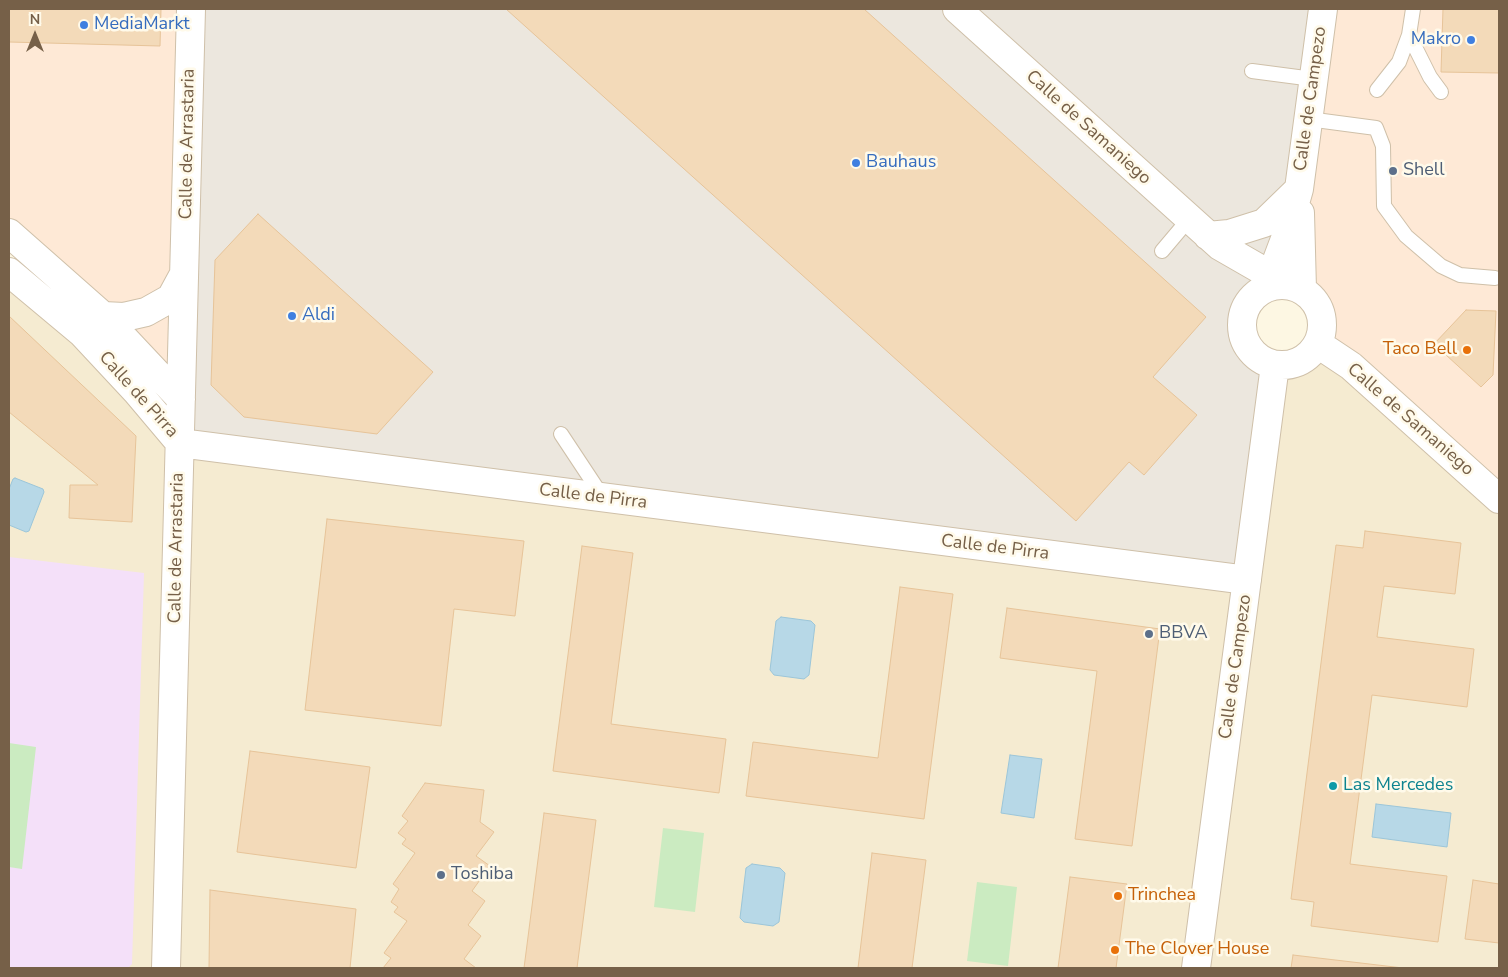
<!DOCTYPE html>
<style>
body{margin:0}
#map{position:relative;width:1508px;height:977px;overflow:hidden;background:#fdf7e3;font-family:"Nunito Sans",sans-serif}
canvas{display:block}
.frame{position:absolute;inset:0;border:10px solid #766048;pointer-events:none}
.north{position:absolute;left:10px;top:10px;width:50px;height:50px;-webkit-text-stroke:4px #fffaea;paint-order:stroke;rotate:0deg;font-size:14px;font-weight:700;line-height:20px;text-align:center;color:#766048}
.north::after{content:'';display:block;margin:auto;width:18px;height:22px;background:#766048;clip-path:polygon(50% 0,100% 100%,50% 72%,0 100%)}
</style>
<div id="map">
<canvas width="1508" height="977"></canvas>
<div class="frame"></div>
<div class="north">N</div>
</div>
<script>
const ctx = document.querySelector('canvas').getContext('2d');
ctx.lineJoin = 'round';
function fillPath(path, color) { ctx.fillStyle = color; ctx.fill(path, 'evenodd'); }
const poly = rows => new Path2D(rows.map(r => 'M' + r).join(''));
function strokePath(path, color, width, dash) { ctx.strokeStyle = color; ctx.lineWidth = width; ctx.lineCap = dash ? 'butt' : 'round'; ctx.setLineDash(dash || []); ctx.stroke(path); }
function write(font, color, halo, rows, align = 'center') {
  ctx.font = font + ' "Nunito Sans",sans-serif'; ctx.lineWidth = 5; ctx.setLineDash([]); ctx.textBaseline = 'middle'; ctx.strokeStyle = halo; ctx.fillStyle = color; for (const [text, x, y, turn = 0] of rows) {
    ctx.save(); ctx.translate(x, y); ctx.rotate((+turn || 0) * Math.PI / 180); ctx.textAlign = isNaN(turn) ? turn : align; if (halo) ctx.strokeText(text, 0, 0); ctx.fillText(text, 0, 0); ctx.restore();
  }
}
fillPath(poly([
 [9,272,180,443,1275,365,1297,363,1310,355,1318,344,1499,499,1499,968,9,968]
]), '#f5ebd1');
fillPath(poly([
 [9,9,191,9,181,399,9,233],
 [1323,9,1499,9,1499,499,1318,344,1323,326,1320,311,1311,296,1299,189]
]), '#fee9d6');
fillPath(poly([
 [191,9,1323,9,1312,87,1263,289,1252,298,1245,310,1242,328,1246,343,1252,352,1262,360,1275,365,1247,580,180,443]
]), '#ece7de');
fillPath(poly([
 [9,557,144,573,132,964,128,968,9,968]
]), '#f4e0f9');
fillPath(poly([
 [9,743,36,747,22,869,9,867],
 [663,828,704,833,695,912,654,907],
 [977,882,1017,887,1008,966,967,961]
]), '#cbebc1');
const water = poly([
 [15,478,43,489,44,492,29,531,26,532,9,525,9,489,13,479,15,478],
 [781,617,811,621,815,625,809,675,804,679,774,675,770,670,776,621,781,617],
 [1010,755,1042,759,1034,818,1001,813,1010,755],
 [1376,804,1451,813,1447,847,1372,837,1376,804],
 [752,864,780,868,785,873,779,922,773,926,744,922,740,918,746,868,752,864]
]);
fillPath(water, '#b7d8e7');
strokePath(water, '#9cc6d9', 1);
const building = poly([
 [9,9,161,9,160,46,9,42,9,9],
 [506,9,864,9,1206,317,1153,377,1197,415,1144,475,1129,462,1076,521,506,9],
 [1443,9,1499,9,1499,73,1441,72,1443,9],
 [258,214,433,372,377,434,244,417,211,385,215,260,258,214],
 [1466,310,1496,311,1493,375,1481,387,1434,344,1466,310],
 [9,316,136,436,132,522,69,518,70,485,98,485,9,412,9,316],
 [327,519,524,541,515,616,454,609,441,726,305,710,327,519],
 [1365,531,1461,543,1455,594,1384,586,1377,637,1474,649,1467,707,1372,695,1350,864,1447,876,1438,942,1311,926,1314,902,1291,899,1336,545,1363,548,1365,531],
 [582,546,633,553,611,724,726,739,719,793,553,771,582,546],
 [900,587,953,594,924,819,746,796,753,742,878,758,900,587],
 [1007,608,1160,629,1132,846,1075,839,1097,671,1000,658,1007,608],
 [250,751,370,767,356,868,237,852,250,751],
 [425,783,484,790,480,822,494,832,476,856,490,866,472,891,485,901,468,925,481,936,464,959,476,968,383,968,391,958,384,953,407,921,394,912,398,907,391,902,399,889,393,884,415,853,402,844,406,839,398,833,408,821,402,816,425,783],
 [544,813,596,820,577,968,524,968,544,813],
 [872,853,926,860,912,968,858,968,872,853],
 [1070,877,1127,884,1116,968,1058,968,1070,877],
 [1473,880,1499,884,1499,943,1465,939,1473,880],
 [210,890,356,909,350,968,209,968,210,890],
 [1293,955,1403,968,1291,968,1293,955]
]);
fillPath(building, '#f3dab9');
strokePath(building, '#e7c499', 1);
const lane = poly([
 [1409,35,1430,77,1441,92],
 [1252,71,1313,79],
 [1377,90,1399,62,1409,35,1413,9],
 [1308,119,1376,128,1383,146,1384,206,1406,236,1441,266,1460,275,1495,278],
 [1162,251,1189,219],
 [561,434,602,496]
]);
const street = poly([
 [957,9,1220,246,1260,269,1275,285],
 [1300,213,1302,289],
 [9,233,103,316,181,399],
 [1208,236,1229,234,1264,223,1298,190],
 [9,272,82,333,137,392,180,443,1247,580],
 '1242 325a40 40 0 1 1 80 0a40 40 0 1 1-80 0Z',
 [1278,285,1276,263,1285,239,1299,189,1323,9],
 [103,316,124,317,146,312,171,298,184,274],
 [1318,344,1351,366,1499,499],
 [166,968,191,9],
 [1196,968,1275,365]
]);
strokePath(lane, '#cfc0a9', 16);
strokePath(street, '#cfc0a9', 30);
strokePath(lane, '#fff', 14);
strokePath(street, '#fff', 28);
for (const [x, y, r, color] of [
 [84,25,5,"#3f7fe0"],
 [1471,40,5,"#3f7fe0"],
 [856,163,5,"#3f7fe0"],
 [1393,171,5,"#5c6f8a"],
 [292,316,5,"#3f7fe0"],
 [1467,350,5,"#e8710a"],
 [1149,634,5,"#5c6f8a"],
 [1333,786,5,"#0f9aa8"],
 [441,875,5,"#5c6f8a"],
 [1118,896,5,"#e8710a"],
 [1115,950,5,"#e8710a"]
]) { const dot = new Path2D(); dot.arc(x, y, r, 0, 2 * Math.PI); ctx.fillStyle = color; ctx.fill(dot); strokePath(dot, '#fffaea', 2); }
write('18px', '#366cbe', '#fffaea', [
 ["MediaMarkt",94,25],
 ["Makro",1461,40,"right"],
 ["Bauhaus",866,163],
 ["Aldi",302,316]
], 'left');
write('18px', '#766048', '#fffaea', [
 ["Calle de Campezo",1311,99,-82],
 ["Calle de Samaniego",1088,128,42],
 ["Calle de Arrastaria",188,144,-89],
 ["Calle de Pirra",138,395,48],
 ["Calle de Samaniego",1410,420,41],
 ["Calle de Pirra",593,497,7],
 ["Calle de Arrastaria",177,548,-89],
 ["Calle de Pirra",995,548,7],
 ["Calle de Campezo",1236,667,-82]
]);
write('18px', '#4e5e75', '#fffaea', [
 ["Shell",1403,171],
 ["BBVA",1159,634],
 ["Toshiba",451,875]
], 'left');
write('18px', '#c56008', '#fffaea', [
 ["Taco Bell",1457,350,"right"],
 ["Trinchea",1128,896],
 ["The Clover House",1125,950]
], 'left');
write('18px', '#0d838f', '#fffaea', [
 ["Las Mercedes",1343,786]
], 'left');
</script>
